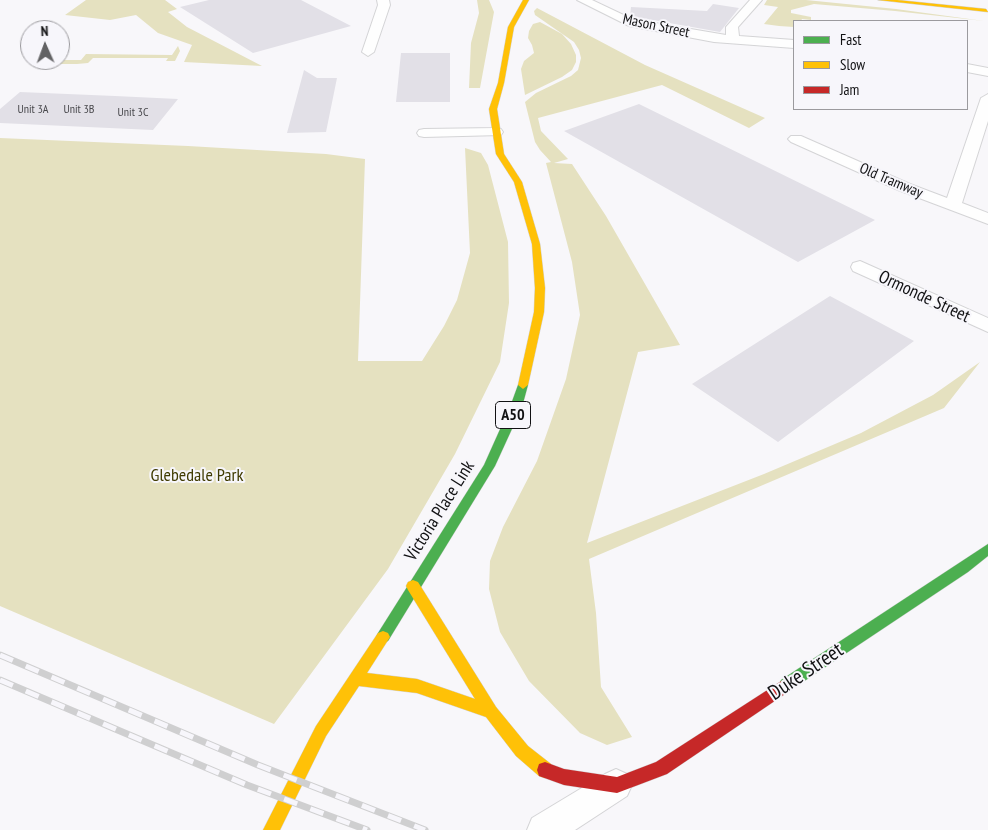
<!DOCTYPE html>
<style>
body{margin:0}
#map{position:relative;width:988px;height:830px;overflow:hidden;background:#f8f7fa;font-family:"PT Sans Narrow",sans-serif}
canvas{display:block}
.legend{position:absolute;left:793px;top:20px;width:175px;height:90px;box-sizing:border-box;background:#f7f6fb;border:1px solid #9b9a9e;margin:0;padding:6px 9px;list-style:none;font-size:15px;color:#111113}
.legend li{display:flex;align-items:center;gap:10px;height:25px}
.legend b{width:25px;border:1px solid #9b9a9e}
.north{position:absolute;left:20px;top:20px;width:50px;height:50px;box-sizing:border-box;background:#f7f6fb;border:1px solid #9b9a9e;border-radius:50%;rotate:358deg;font-size:14px;font-weight:700;line-height:20px;text-align:center;color:#111113}
.north::after{content:'';display:block;margin:auto;width:18px;height:22px;background:#626264;clip-path:polygon(50% 0,100% 100%,50% 72%,0 100%)}
</style>
<div id="map">
<canvas width="988" height="830"></canvas>
<ul class="legend">
<li><b style="height:6px;background:#4caf50"></b>Fast</li>
<li><b style="height:6px;background:#ffc107"></b>Slow</li>
<li><b style="height:6px;background:#c62828"></b>Jam</li>
</ul>
<div class="north">N</div>
</div>
<script>
const ctx = document.querySelector('canvas').getContext('2d');
ctx.lineJoin = 'round';
function fillPath(path, color) { ctx.fillStyle = color; ctx.fill(path, 'evenodd'); }
const poly = rows => new Path2D(rows.map(r => 'M' + r).join(''));
function strokePath(path, color, width, dash) { ctx.strokeStyle = color; ctx.lineWidth = width; ctx.lineCap = dash ? 'butt' : 'round'; ctx.setLineDash(dash || []); ctx.stroke(path); }
function write(font, color, halo, rows, align = 'center') {
  ctx.font = font + ' "PT Sans Narrow",sans-serif'; ctx.lineWidth = 4; ctx.setLineDash([]); ctx.textBaseline = 'middle'; ctx.strokeStyle = halo; ctx.fillStyle = color; for (const [text, x, y, turn = 0] of rows) {
    ctx.save(); ctx.translate(x, y); ctx.rotate((+turn || 0) * Math.PI / 180); ctx.textAlign = isNaN(turn) ? turn : align; if (halo) ctx.strokeText(text, 0, 0); ctx.fillText(text, 0, 0); ctx.restore();
  }
}
fillPath(poly([
 [86,0,165,0,177,9,168,12,187,27,262,66,184,62,192,45,158,33,136,15,110,20,65,15],
 [477,0,489,0,494,12,480,88,469,88,471,43,479,13],
 [767,0,806,0,896,9,984,21,895,11,814,4,791,10,791,13,811,17,811,20,802,19,801,21,794,21,794,27,779,26,764,24,778,7,764,5],
 [537,8,645,65,765,118,749,128,662,85,538,118,541,131,568,159,554,163,572,164,606,216,680,345,638,352,587,543,764,474,861,433,933,395,980,362,944,408,589,559,596,613,601,687,632,737,607,745,580,733,529,681,500,632,489,589,490,561,503,527,537,461,566,379,580,315,572,262,546,163,551,162,540,150,535,142,525,102,536,93,571,76,578,70,581,58,579,50,574,42,535,15,534,11],
 [540,22,562,34,571,44,576,55,576,62,572,70,562,77,525,95,521,69,524,61,534,53,532,45,528,38,529,31,533,24],
 [178,46,180,51,175,61,166,61,168,58,93,58,88,63,77,64,52,64,34,60,81,60,86,54,172,55],
 [0,138,188,146,326,154,365,159,358,361,422,361,444,326,457,300,470,253,465,148,481,153,488,165,508,242,509,303,500,362,455,454,388,569,274,724,0,606]
]), '#e5e1c0');
fillPath(poly([
 [209,0,301,0,351,26,253,53,180,7],
 [713,4,739,8,720,32,630,16,631,7,707,11],
 [401,53,450,53,450,102,396,102],
 [304,70,317,78,337,78,326,132,287,133],
 [20,92,115,96,178,99,153,130,0,123,0,109],
 [639,104,875,220,798,262,564,131],
 [830,296,914,341,778,442,692,384]
]), '#e2e0e7');
const street = poly([
 [377,0,389,0,390,5,374,52,368,56,362,52,378,5,377,0],
 [577,0,592,0,632,19,726,35,726,27,750,0,762,0,738,27,739,36,794,40,794,48,714,42,629,26,577,0],
 [967,64,988,68,988,76,967,72,967,64],
 [988,94,988,121,962,203,988,213,988,224,898,190,791,142,788,139,791,136,801,136,910,184,947,198,981,98,988,94],
 [496,128,501,129,503,132,501,135,424,137,419,136,417,133,419,130,424,129,496,128],
 [860,261,988,318,988,332,853,271,851,267,853,263,860,261],
 [616,769,627,774,632,785,627,796,575,830,527,830,532,818,605,774,616,769]
]);
const fast = poly([
 [523,381,528,385,522,407,495,466,388,641,383,643,378,641,376,637,378,633,484,465,510,407,518,385,523,381],
 [988,544,988,556,968,572,791,690,786,692,781,690,779,685,781,680,988,544]
]);
const slow = poly([
 [523,0,529,0,514,27,504,83,497,109,504,154,522,182,540,244,545,288,544,312,528,385,523,389,518,385,534,312,535,288,532,244,514,182,496,154,489,109,498,83,508,27,523,0],
 [878,0,897,0,986,9,988,12,878,0],
 [413,580,418,582,496,707,528,746,551,764,553,770,551,776,545,778,539,776,516,756,486,717,417,693,359,686,326,736,280,830,263,830,316,726,378,633,383,631,388,633,390,637,367,673,417,679,475,699,408,590,406,586,408,582,413,580]
]);
const jam = poly([
 [786,678,791,680,793,685,791,690,667,774,617,793,564,785,539,776,537,770,539,764,545,762,564,769,617,777,656,762,786,678]
]);
strokePath(street, '#d4d4d6', 2);
strokePath(fast, '#d4d4d6', 1);
strokePath(slow, '#d4d4d6', 1);
strokePath(jam, '#d4d4d6', 1);
fillPath(street, '#fefefe');
fillPath(fast, '#4caf50');
fillPath(slow, '#ffc107');
fillPath(jam, '#c62828');
const rail = poly([
 [0,655,258,765,425,830],
 [0,680,247,785,367,830]
]);
strokePath(rail, '#cfcfd0', 7);
strokePath(rail, '#f7f6fb', 5, [14]);
write('12px', '#48484c', null, [
 ["Unit 3A",33,110],
 ["Unit 3B",79,110],
 ["Unit 3C",133,113]
]);
write('15px', '#111113', '#f7f6fb', [
 ["Mason Street",656,26,12],
 ["Old Tramway",891,181,23]
]);
for (const [x, y, w] of [
 [513,415,35]
]) { const box = new Path2D(); box.roundRect(x - w / 2, y - 13.5, w, 27, 4); ctx.fillStyle = '#f7f6fb'; ctx.fill(box); strokePath(box, '#111113', 1); }
write('bold 16px', '#111113', null, [
 ["A50",513,415]
]);
write('18px', '#111113', '#f7f6fb', [
 ["Ormonde Street",924,297,25],
 ["Victoria Place Link",440,511,-58]
]);
write('18px', '#403b02', '#f7f6fb', [
 ["Glebedale Park",197,476]
]);
write('21px', '#111113', '#f7f6fb', [
 ["Duke Street",806,672,-34]
]);
</script>
